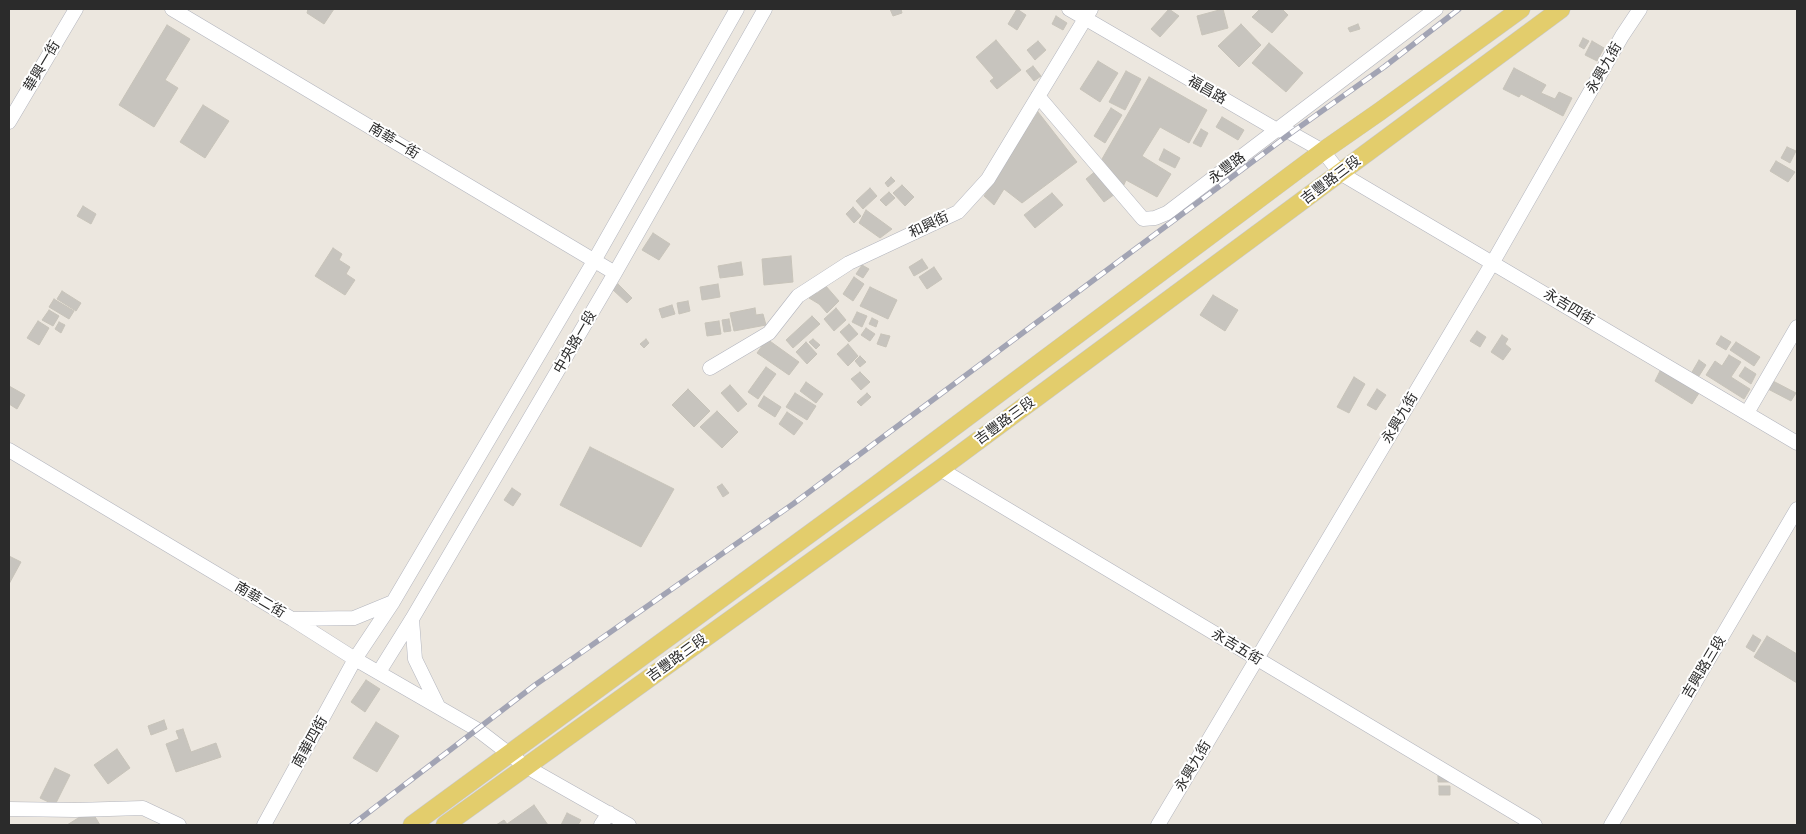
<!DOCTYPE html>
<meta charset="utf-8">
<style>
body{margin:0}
#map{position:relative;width:1806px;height:834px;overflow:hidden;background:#ece7df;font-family:"Alegreya Sans",sans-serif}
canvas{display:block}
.frame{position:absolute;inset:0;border:10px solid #2b2b2b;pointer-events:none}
</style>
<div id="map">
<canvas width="1806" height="834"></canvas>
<div class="frame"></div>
</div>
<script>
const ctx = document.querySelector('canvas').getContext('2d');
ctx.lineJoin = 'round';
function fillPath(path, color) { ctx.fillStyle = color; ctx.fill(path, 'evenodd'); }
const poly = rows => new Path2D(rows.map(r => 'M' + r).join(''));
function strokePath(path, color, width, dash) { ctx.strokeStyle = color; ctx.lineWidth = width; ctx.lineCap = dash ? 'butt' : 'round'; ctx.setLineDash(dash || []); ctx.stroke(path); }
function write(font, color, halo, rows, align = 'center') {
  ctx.font = font + ' "Alegreya Sans","Noto Sans TC",sans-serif'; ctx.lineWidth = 4; ctx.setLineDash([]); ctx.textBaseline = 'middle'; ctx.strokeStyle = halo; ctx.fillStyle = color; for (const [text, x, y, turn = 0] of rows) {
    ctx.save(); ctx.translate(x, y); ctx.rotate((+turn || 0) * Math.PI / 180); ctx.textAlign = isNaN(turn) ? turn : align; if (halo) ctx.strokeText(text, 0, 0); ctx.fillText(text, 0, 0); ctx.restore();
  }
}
const building = poly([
 [308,9,334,9,324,24,307,13,308,9],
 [890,9,901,9,902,13,893,16,890,9],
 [1017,9,1026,15,1017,30,1008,24,1017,9],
 [1169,9,1179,16,1160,37,1151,29,1169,9],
 [1223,9,1228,28,1202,35,1197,16,1223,9],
 [1260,9,1282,9,1288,15,1272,33,1252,17,1260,9],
 [1056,16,1067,23,1063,30,1052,24,1056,16],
 [1241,24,1261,45,1239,67,1218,46,1241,24],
 [1358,24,1360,29,1350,32,1348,28,1358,24],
 [167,25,190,39,165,80,178,88,154,127,119,105,167,25],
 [1583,38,1589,41,1584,49,1579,46,1583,38],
 [996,40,1021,70,997,89,990,81,994,78,976,57,996,40],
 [1038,41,1046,50,1035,60,1027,50,1038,41],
 [1592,41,1604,48,1597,61,1585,55,1592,41],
 [1269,43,1303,73,1286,92,1252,63,1269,43],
 [1098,61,1118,73,1100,102,1080,89,1098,61],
 [1033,66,1041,76,1034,81,1026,71,1033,66],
 [1514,68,1546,85,1541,93,1555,99,1559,92,1572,98,1563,116,1521,94,1519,97,1503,89,1514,68],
 [1126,71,1141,79,1125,110,1109,102,1126,71],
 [1149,77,1207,110,1189,143,1160,127,1142,156,1171,174,1157,197,1126,180,1123,187,1102,159,1149,77],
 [203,105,229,121,205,158,180,142,203,105],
 [1111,108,1122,115,1105,143,1094,136,1111,108],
 [1038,112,1077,162,1022,203,1004,189,994,205,984,196,1038,112],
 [1222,117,1244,130,1238,140,1216,127,1222,117],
 [1201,129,1208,133,1201,147,1193,143,1201,129],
 [1787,147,1796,151,1790,163,1781,158,1787,147],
 [1164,149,1180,158,1175,168,1159,160,1164,149],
 [1776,161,1795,172,1788,182,1770,171,1776,161],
 [1097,170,1115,194,1104,202,1086,179,1097,170],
 [891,177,895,181,888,187,885,183,891,177],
 [902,185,914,197,905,206,893,193,902,185],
 [870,188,877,196,863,209,856,201,870,188],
 [889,192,895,198,886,206,880,200,889,192],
 [1052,193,1063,205,1035,228,1024,215,1052,193],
 [83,206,96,214,91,224,77,216,83,206],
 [853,207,861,216,854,223,846,214,853,207],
 [866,210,892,229,880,238,859,223,866,210],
 [653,233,670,244,659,260,642,250,653,233],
 [333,248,342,254,339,260,350,267,346,274,355,280,345,295,315,276,333,248],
 [791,256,793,282,764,285,762,259,791,256],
 [922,259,928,268,914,276,909,267,922,259],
 [741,262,743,275,720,278,718,266,741,262],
 [862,265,869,269,863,278,856,274,862,265],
 [934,267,942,279,927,289,919,277,934,267],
 [854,277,864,284,853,301,843,294,854,277],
 [618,284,632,298,627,303,612,289,618,284],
 [718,284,720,297,702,300,700,287,718,284],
 [825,285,839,301,827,313,819,304,809,298,813,292,818,293,825,285],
 [870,287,897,300,888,319,860,306,870,287],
 [62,291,81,303,76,311,57,299,62,291],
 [1213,295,1238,310,1225,331,1200,315,1213,295],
 [54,299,74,311,69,319,49,307,54,299],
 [688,301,690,311,679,314,677,303,688,301],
 [672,305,675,314,662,318,659,309,672,305],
 [755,308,756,315,763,314,766,325,734,331,730,313,755,308],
 [836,308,846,320,834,331,824,319,836,308],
 [49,310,59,316,53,326,42,320,49,310],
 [857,312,867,316,862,327,852,322,857,312],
 [812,316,820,324,793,348,786,340,812,316],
 [872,318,878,321,876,327,869,324,872,318],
 [729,319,731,331,724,332,722,320,729,319],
 [38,321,49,328,39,345,27,338,38,321],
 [719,321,721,334,707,336,705,323,719,321],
 [59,322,65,325,61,333,55,329,59,322],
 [849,324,858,334,849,342,840,332,849,324],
 [866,328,875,334,870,341,861,335,866,328],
 [1477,331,1486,337,1480,347,1470,341,1477,331],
 [881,334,890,336,886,347,877,344,881,334],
 [1502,335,1508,339,1505,344,1511,349,1503,360,1491,352,1502,335],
 [1721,336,1731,342,1726,350,1716,344,1721,336],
 [646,339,649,343,644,348,640,344,646,339],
 [767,339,799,362,789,375,757,353,767,339],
 [813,339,820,345,816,349,809,342,813,339],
 [806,342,817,354,807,364,796,352,806,342],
 [1736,342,1760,357,1754,366,1730,350,1736,342],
 [848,344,858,356,848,366,837,354,848,344],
 [1729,355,1741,362,1731,377,1750,389,1744,399,1706,375,1715,361,1722,366,1729,355],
 [860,356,866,362,860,367,855,361,860,356],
 [1699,360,1706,365,1699,376,1692,372,1699,360],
 [766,367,776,374,758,399,748,392,766,367],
 [1745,367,1756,374,1751,384,1739,376,1745,367],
 [1661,369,1699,393,1692,404,1655,381,1661,369],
 [860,372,870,382,861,390,851,379,860,372],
 [1354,377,1365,384,1349,413,1337,407,1354,377],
 [1773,381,1796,393,1791,401,1768,389,1773,381],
 [806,382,823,394,816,403,800,391,806,382],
 [730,385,747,404,738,412,721,393,730,385],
 [9,386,25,395,17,409,9,404,9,386],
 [688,389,710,411,694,427,672,405,688,389],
 [1377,389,1386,395,1376,410,1367,405,1377,389],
 [795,393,816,406,807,420,786,407,795,393],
 [867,393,871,397,861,406,857,402,867,393],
 [764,396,781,407,775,417,758,406,764,396],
 [717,411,738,432,722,448,700,427,717,411],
 [787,412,803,423,794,435,779,424,787,412],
 [590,447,674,489,641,547,560,505,590,447],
 [722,484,729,493,723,497,717,487,722,484],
 [512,488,521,494,513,506,504,500,512,488],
 [9,556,21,562,9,584,9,556],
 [1753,635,1761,640,1754,652,1746,647,1753,635],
 [1767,636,1797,654,1797,683,1754,657,1767,636],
 [366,680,380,689,365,712,351,702,366,680],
 [164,720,167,729,151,735,148,726,164,720],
 [376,722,399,736,377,772,353,758,376,722],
 [183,729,191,752,216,743,221,757,176,772,166,744,179,739,176,731,183,729],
 [117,749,130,768,108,784,94,765,117,749],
 [55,768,70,775,55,805,40,798,55,768],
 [1438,776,1448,776,1449,782,1438,782,1438,776],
 [1439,786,1450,786,1450,795,1439,795,1439,786],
 [534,805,548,825,496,825,504,820,507,824,534,805],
 [91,810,100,825,67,825,91,810],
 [567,813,581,820,578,825,561,825,567,813]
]);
fillPath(building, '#c7c4be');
strokePath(building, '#c7c3b9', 1);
const minor = poly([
 [172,9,615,273],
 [1069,9,1277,130,1291,133,1323,151,1340,173,1797,443],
 [1038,96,1143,219,1155,218,1167,213,1436,9],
 [9,122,76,9],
 [710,368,769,333,798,296,849,263,958,212,988,179,1091,9],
 [1747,413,1797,327],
 [9,450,292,619,355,659,478,730,525,766,629,825],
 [940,469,1535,825],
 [292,619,354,618,393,602],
 [412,619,415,659,438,706],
 [379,672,412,619,615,273,765,9],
 [9,809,75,810,143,808,179,825],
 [264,825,355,659,393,602,594,261,737,9],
 [601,825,609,813],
 [1158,825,1493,262,1622,36,1640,9],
 [1611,825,1797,509]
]);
const major = poly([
 [412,825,875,486,1323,151,1379,112,1521,9],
 [445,825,940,469,1561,9]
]);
strokePath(minor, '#b2b4bd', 15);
strokePath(major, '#c8c8c8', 19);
strokePath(minor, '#fff', 14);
strokePath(major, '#e3cd6c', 18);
const rail = poly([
 [352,825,535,685,793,504,1291,133,1384,67,1459,9]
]);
strokePath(rail, '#a2a4b4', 5.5);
strokePath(rail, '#fff', 4, [11]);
write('14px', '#2b2b2b', '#fff', [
 ["華興一街",42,66,-59],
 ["永興九街",1604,68,-60],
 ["福昌路",1207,90,30],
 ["南華一街",394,141,31],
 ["永豐路",1227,168,-37],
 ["吉豐路三段",1331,180,-37],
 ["和興街",929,225,-25],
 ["永吉四街",1569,307,31],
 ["中央路一段",575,342,-60],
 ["永興九街",1400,418,-59],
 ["吉豐路三段",1005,421,-36],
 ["南華二街",260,600,31],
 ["永吉五街",1237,647,31],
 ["吉豐路三段",677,658,-36],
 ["吉興路三段",1704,667,-59],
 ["南華四街",310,742,-61],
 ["永興九街",1193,766,-59]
]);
</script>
